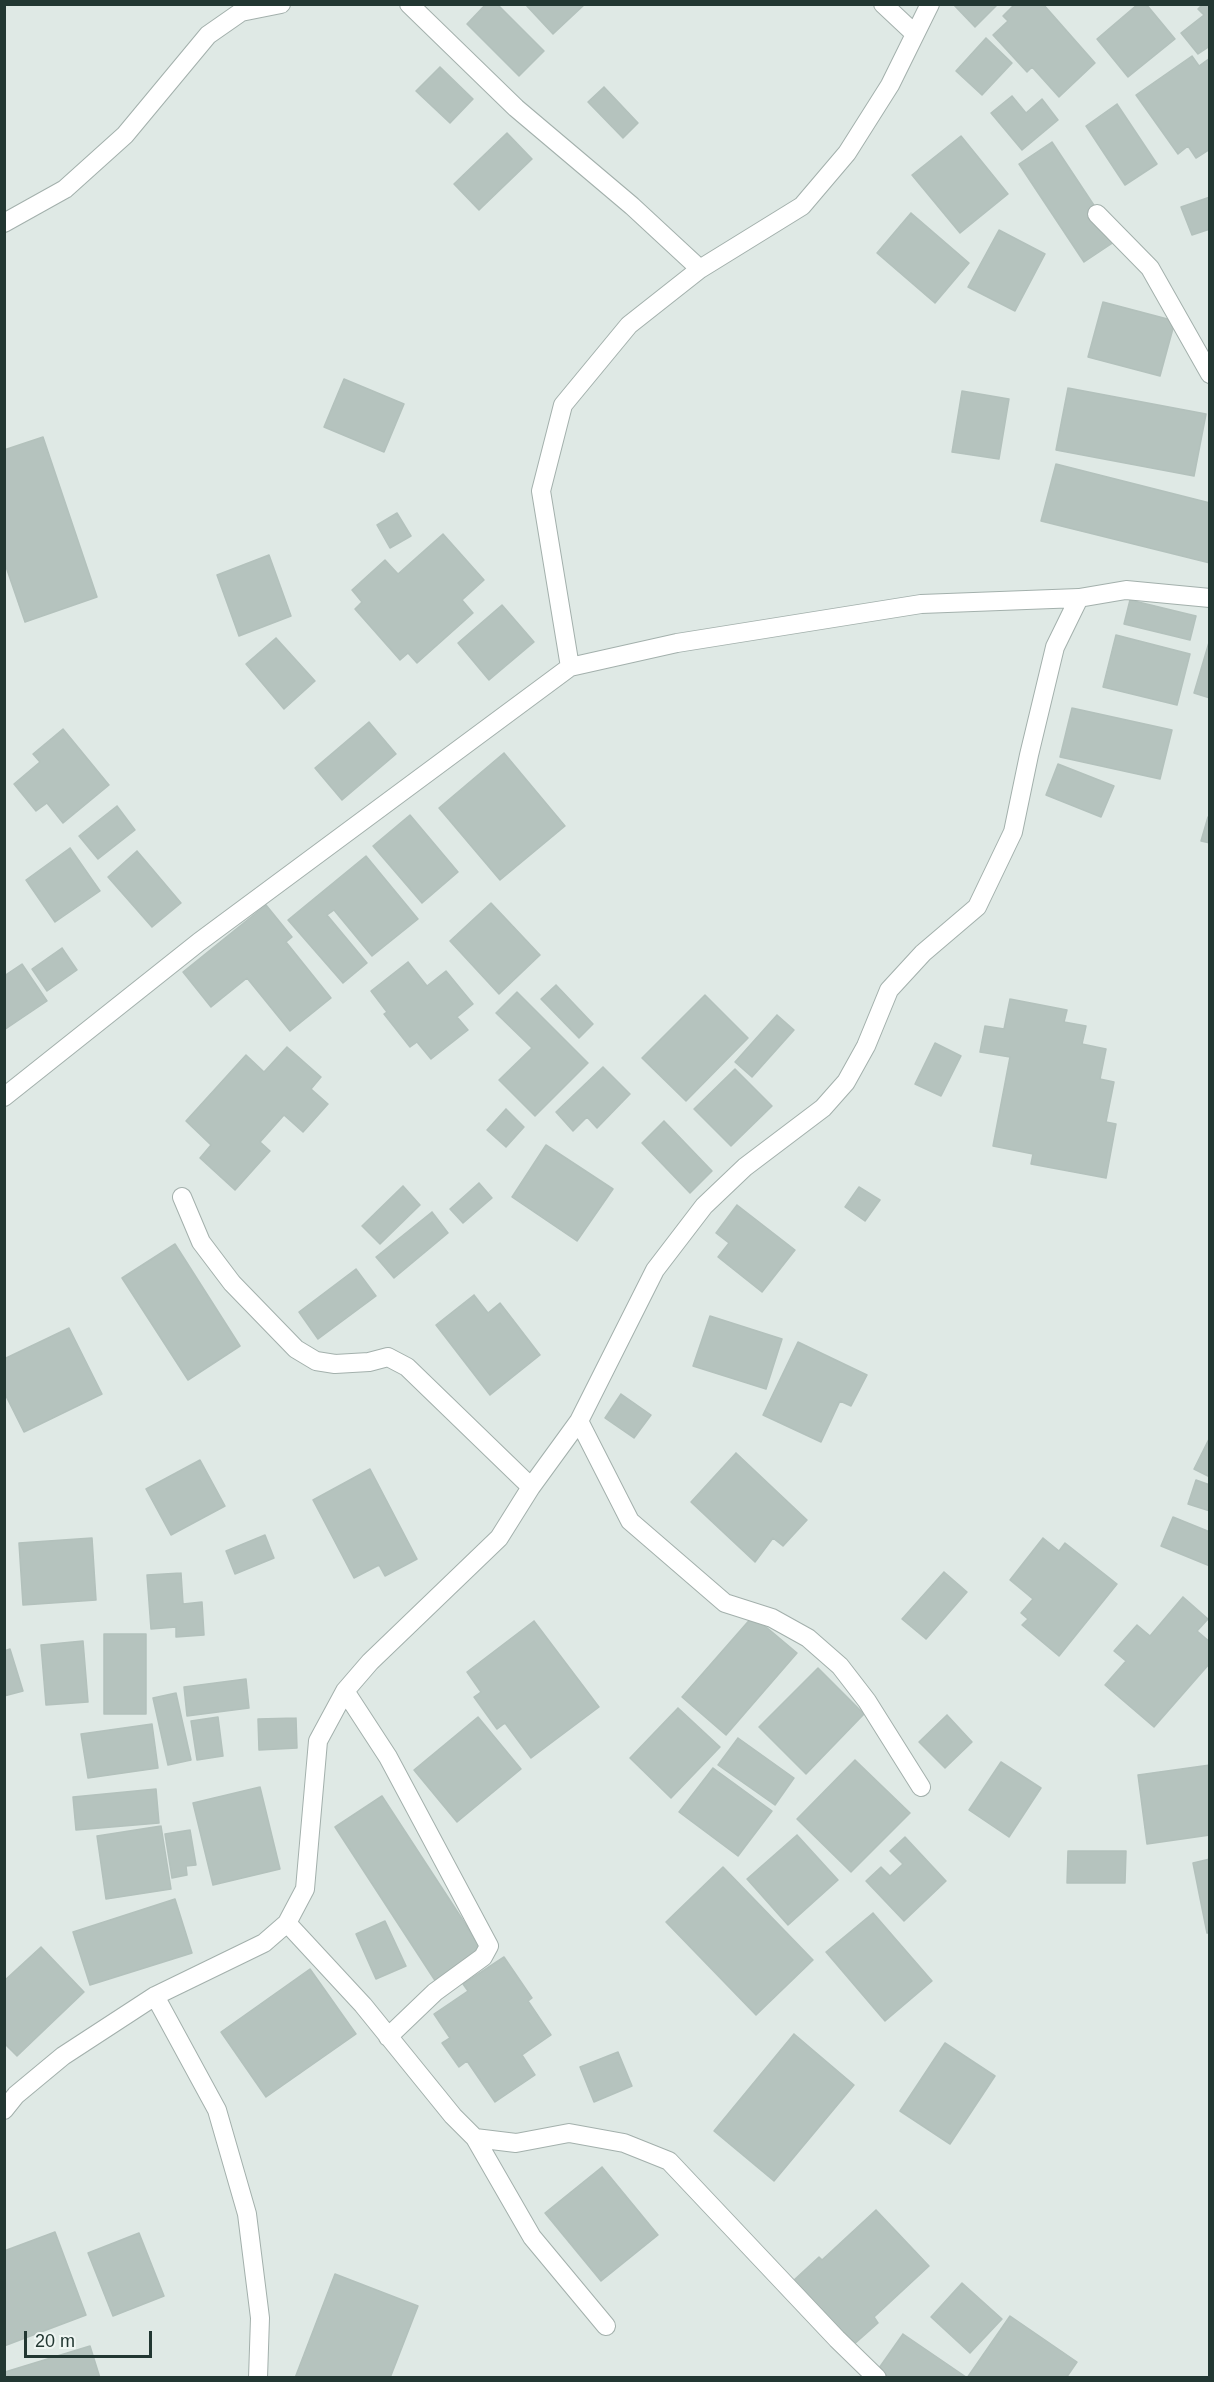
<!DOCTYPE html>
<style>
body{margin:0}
#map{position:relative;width:1214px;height:2382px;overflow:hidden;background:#dfe9e5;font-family:Arial,sans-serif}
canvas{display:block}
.frame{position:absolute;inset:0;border:6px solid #223732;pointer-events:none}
.scale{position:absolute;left:24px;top:2331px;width:128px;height:27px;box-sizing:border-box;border:3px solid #223732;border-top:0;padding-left:8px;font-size:18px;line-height:21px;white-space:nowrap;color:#223732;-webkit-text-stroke:4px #eff6f3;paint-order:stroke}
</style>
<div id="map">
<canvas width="1214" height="2382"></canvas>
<div class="frame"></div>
<div class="scale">20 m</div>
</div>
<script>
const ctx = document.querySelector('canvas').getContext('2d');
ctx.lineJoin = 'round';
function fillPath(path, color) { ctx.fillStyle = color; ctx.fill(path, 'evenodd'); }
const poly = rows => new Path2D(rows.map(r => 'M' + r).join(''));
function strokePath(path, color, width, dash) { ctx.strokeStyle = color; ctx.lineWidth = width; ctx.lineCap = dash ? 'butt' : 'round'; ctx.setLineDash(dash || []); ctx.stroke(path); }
const building = poly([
 [486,4,497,4,544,51,519,76,467,24,486,4],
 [525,4,585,4,553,34,525,4],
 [953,4,998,4,975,27,953,4],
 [1015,4,1043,4,1095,63,1059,97,1032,67,1027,72,993,35,1008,21,1003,16,1015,4],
 [1138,4,1146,4,1175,39,1128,77,1097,39,1138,4],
 [1203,4,1210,4,1210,46,1198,54,1181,33,1204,15,1198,9,1203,4],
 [986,38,1012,63,982,95,956,71,986,38],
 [1192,56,1199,66,1210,58,1210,149,1196,158,1188,146,1178,154,1136,95,1192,56],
 [440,67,473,99,450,123,416,91,440,67],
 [604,87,638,123,623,138,588,102,604,87],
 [1012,96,1026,113,1042,99,1058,120,1022,150,991,113,1012,96],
 [1117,104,1157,164,1125,185,1086,126,1117,104],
 [507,133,532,159,479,210,454,184,507,133],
 [961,136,1008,194,960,233,912,175,961,136],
 [1052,142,1117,240,1084,262,1019,164,1052,142],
 [1210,197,1210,229,1192,235,1181,207,1210,197],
 [911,213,969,263,935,303,877,253,911,213],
 [999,230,1045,254,1015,311,968,287,999,230],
 [1103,302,1175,321,1160,376,1088,357,1103,302],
 [344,379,404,404,384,452,324,427,344,379],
 [1068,388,1206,414,1194,476,1056,450,1068,388],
 [962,391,1009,399,999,459,952,452,962,391],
 [43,437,97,597,25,622,4,561,4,450,43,437],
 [1056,464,1210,503,1210,563,1041,521,1056,464],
 [397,513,411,536,390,548,377,525,397,513],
 [443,534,484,580,462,600,473,613,417,663,408,653,400,660,355,609,362,602,352,590,385,560,398,574,443,534],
 [269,555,291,616,239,636,217,575,269,555],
 [1130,600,1196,616,1190,640,1124,624,1130,600],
 [502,605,534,642,489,680,458,643,502,605],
 [1116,635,1190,654,1177,705,1103,687,1116,635],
 [276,638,315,681,284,709,246,664,276,638],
 [1210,639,1210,698,1194,693,1210,639],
 [1072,708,1172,730,1160,779,1060,757,1072,708],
 [369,722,396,754,342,800,315,768,369,722],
 [63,729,109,785,63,823,47,803,36,811,14,784,40,762,33,754,63,729],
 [504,753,565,826,500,880,439,808,504,753],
 [1058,764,1114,786,1101,817,1046,795,1058,764],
 [117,806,135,830,98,859,79,836,117,806],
 [410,815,458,872,422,903,373,846,410,815],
 [1208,817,1210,818,1210,843,1201,841,1208,817],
 [70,848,100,891,55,922,26,880,70,848],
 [137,851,181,903,152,927,108,877,137,851],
 [366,856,418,919,372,956,334,910,327,915,367,963,343,983,288,920,366,856],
 [491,903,540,955,499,994,450,941,491,903],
 [266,905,292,937,286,942,331,998,290,1031,247,978,211,1007,183,972,266,905],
 [62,948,77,970,47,991,32,969,62,948],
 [408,962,427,986,446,971,473,1004,457,1017,468,1030,431,1059,417,1042,410,1047,384,1014,387,1012,371,991,408,962],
 [22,964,47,1001,4,1030,4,976,22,964],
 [556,985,593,1024,579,1038,541,999,556,985],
 [517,992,588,1063,535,1116,499,1080,532,1048,496,1013,517,992],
 [705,995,748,1038,686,1101,642,1058,705,995],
 [1010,999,1067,1010,1064,1022,1086,1026,1082,1044,1106,1049,1100,1079,1114,1082,1106,1122,1116,1124,1106,1178,1031,1164,1033,1154,993,1146,1010,1057,980,1052,985,1026,1004,1029,1010,999],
 [777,1015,794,1030,752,1077,735,1062,777,1015],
 [935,1043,961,1056,941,1096,915,1084,935,1043],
 [287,1047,321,1077,311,1089,328,1104,303,1132,284,1115,260,1142,270,1151,235,1190,200,1158,211,1145,186,1121,246,1055,264,1072,287,1047],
 [603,1067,630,1094,597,1128,587,1117,573,1131,556,1112,603,1067],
 [735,1069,772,1106,731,1146,694,1109,735,1069],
 [506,1109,524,1127,506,1147,487,1130,506,1109],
 [664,1121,712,1171,690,1193,642,1143,664,1121],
 [546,1145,613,1189,577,1241,512,1197,546,1145],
 [479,1183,492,1198,463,1223,450,1209,479,1183],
 [403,1186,420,1205,380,1244,362,1226,403,1186],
 [859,1187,880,1200,865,1221,845,1207,859,1187],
 [737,1205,795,1250,762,1292,718,1257,729,1243,716,1233,737,1205],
 [432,1212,448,1233,394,1278,376,1257,432,1212],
 [175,1244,240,1346,188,1380,122,1278,175,1244],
 [356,1269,376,1296,318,1339,299,1312,356,1269],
 [474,1295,488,1313,500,1303,540,1355,490,1395,436,1325,474,1295],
 [710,1316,782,1339,766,1389,693,1366,710,1316],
 [69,1328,102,1394,24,1432,4,1392,4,1359,69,1328],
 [798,1342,867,1375,851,1406,840,1401,821,1442,763,1415,798,1342],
 [621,1394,651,1415,634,1438,605,1418,621,1394],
 [1210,1437,1210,1477,1194,1469,1210,1437],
 [736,1453,807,1520,783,1546,773,1538,755,1562,691,1502,736,1453],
 [200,1460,225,1506,171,1535,146,1489,200,1460],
 [370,1469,417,1559,385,1576,379,1565,354,1578,313,1500,370,1469],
 [1196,1480,1210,1485,1210,1511,1188,1504,1196,1480],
 [1173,1517,1210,1532,1210,1566,1161,1546,1173,1517],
 [265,1535,274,1558,235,1574,226,1551,265,1535],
 [92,1538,96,1600,23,1605,19,1543,92,1538],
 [1043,1538,1059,1551,1065,1543,1117,1584,1059,1656,1022,1625,1028,1619,1021,1613,1033,1599,1010,1580,1043,1538],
 [944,1572,967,1592,926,1639,902,1619,944,1572],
 [181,1573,183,1604,202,1602,204,1635,176,1637,176,1627,151,1629,147,1575,181,1573],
 [1183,1597,1208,1619,1197,1631,1210,1642,1210,1663,1154,1727,1105,1685,1126,1661,1114,1651,1137,1625,1150,1636,1183,1597],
 [753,1616,797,1653,726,1735,682,1697,753,1616],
 [534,1621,599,1707,531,1758,505,1723,497,1729,474,1697,481,1692,467,1672,534,1621],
 [104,1634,146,1634,146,1714,104,1714,104,1634],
 [83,1641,88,1702,46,1705,41,1645,83,1641],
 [10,1649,23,1691,4,1696,4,1651,10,1649],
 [818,1668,864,1714,806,1774,759,1727,818,1668],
 [246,1679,249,1708,187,1716,184,1687,246,1679],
 [176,1693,191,1760,168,1765,153,1698,176,1693],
 [678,1708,720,1747,671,1798,630,1758,678,1708],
 [947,1715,972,1742,945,1768,919,1742,947,1715],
 [218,1717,223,1756,197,1760,191,1721,218,1717],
 [478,1717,521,1769,457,1822,414,1770,478,1717],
 [296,1718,297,1748,259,1750,258,1719,296,1718],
 [152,1724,158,1768,88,1778,81,1734,152,1724],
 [738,1738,794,1778,775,1805,718,1765,738,1738],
 [855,1760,910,1813,851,1872,797,1819,855,1760],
 [1001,1762,1041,1788,1009,1837,969,1810,1001,1762],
 [1210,1765,1210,1835,1147,1844,1138,1775,1210,1765],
 [713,1768,772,1811,738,1856,679,1812,713,1768],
 [260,1787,280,1869,213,1885,193,1803,260,1787],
 [156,1789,159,1823,76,1830,73,1797,156,1789],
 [382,1796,483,1951,436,1982,335,1827,382,1796],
 [161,1826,171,1889,106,1899,97,1836,161,1826],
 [190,1830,196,1865,186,1866,187,1875,172,1878,165,1834,190,1830],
 [797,1835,838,1880,788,1925,747,1879,797,1835],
 [905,1837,946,1881,904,1921,866,1881,881,1867,890,1876,903,1864,890,1851,905,1837],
 [1068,1851,1126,1851,1125,1883,1067,1883,1068,1851],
 [1210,1859,1210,1933,1207,1933,1193,1863,1210,1859],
 [723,1867,813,1960,756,2015,666,1922,723,1867],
 [175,1899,192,1953,90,1985,73,1932,175,1899],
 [873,1913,932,1981,885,2021,826,1952,873,1913],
 [385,1921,406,1966,376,1979,356,1934,385,1921],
 [41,1947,84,1992,17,2056,4,2043,4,1981,41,1947],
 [504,1957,532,1998,528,2001,551,2035,522,2055,535,2075,495,2102,467,2061,459,2067,442,2043,450,2038,434,2014,468,1991,463,1984,504,1957],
 [310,1969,356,2034,266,2097,221,2032,310,1969],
 [794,2034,854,2085,774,2181,714,2131,794,2034],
 [945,2043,995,2076,950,2144,900,2111,945,2043],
 [618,2052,632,2086,594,2102,580,2067,618,2052],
 [602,2167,658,2235,601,2281,545,2213,602,2167],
 [876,2210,929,2266,874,2317,878,2323,852,2346,793,2281,819,2257,822,2260,876,2210],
 [55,2232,86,2315,4,2346,4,2251,55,2232],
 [139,2233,164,2296,113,2316,88,2253,139,2233],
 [335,2274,418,2306,390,2378,295,2378,335,2274],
 [962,2283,1002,2319,970,2353,931,2317,962,2283],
 [1010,2316,1077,2362,1066,2378,967,2378,1010,2316],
 [903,2334,966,2377,965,2378,872,2378,903,2334],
 [90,2346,100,2378,6,2378,5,2372,90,2346]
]);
fillPath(building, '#b5c3be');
strokePath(building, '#b3c1bc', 1.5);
const minor = poly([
 [409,4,516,108,632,206,700,269],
 [883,4,915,34],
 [1097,214,1150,268,1210,374],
 [4,223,65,189,125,135,208,35,241,12,281,4],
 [570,667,541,491,563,405,629,325,700,269,802,206,847,153,890,85,930,4],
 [4,1097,199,942,570,667,677,643,921,604,1079,598],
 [182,1197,201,1242,232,1283,296,1349,316,1361,335,1364,369,1362,388,1357,407,1367,531,1487],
 [579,1421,630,1521,725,1603,772,1618,808,1638,840,1666,867,1701,921,1787],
 [345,1691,388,1757,489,1946,483,1957,435,1992,388,2037],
 [287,1923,363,2005,453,2116,475,2138,516,2143,569,2133,624,2143,669,2161,837,2339,877,2378],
 [155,1996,217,2110,247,2214,260,2318,258,2378],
 [4,2110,16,2095,63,2056,155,1996,264,1943,287,1923,305,1889,318,1741,345,1691,370,1662,499,1538,531,1487,579,1421,655,1270,704,1206,745,1167,823,1108,846,1082,866,1046,889,990,923,953,977,907,1013,832,1029,755,1055,647,1079,598,1126,590,1210,598],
 [475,2138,532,2237,606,2326]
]);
strokePath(minor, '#a3b0ac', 20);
strokePath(minor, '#fff', 18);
</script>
